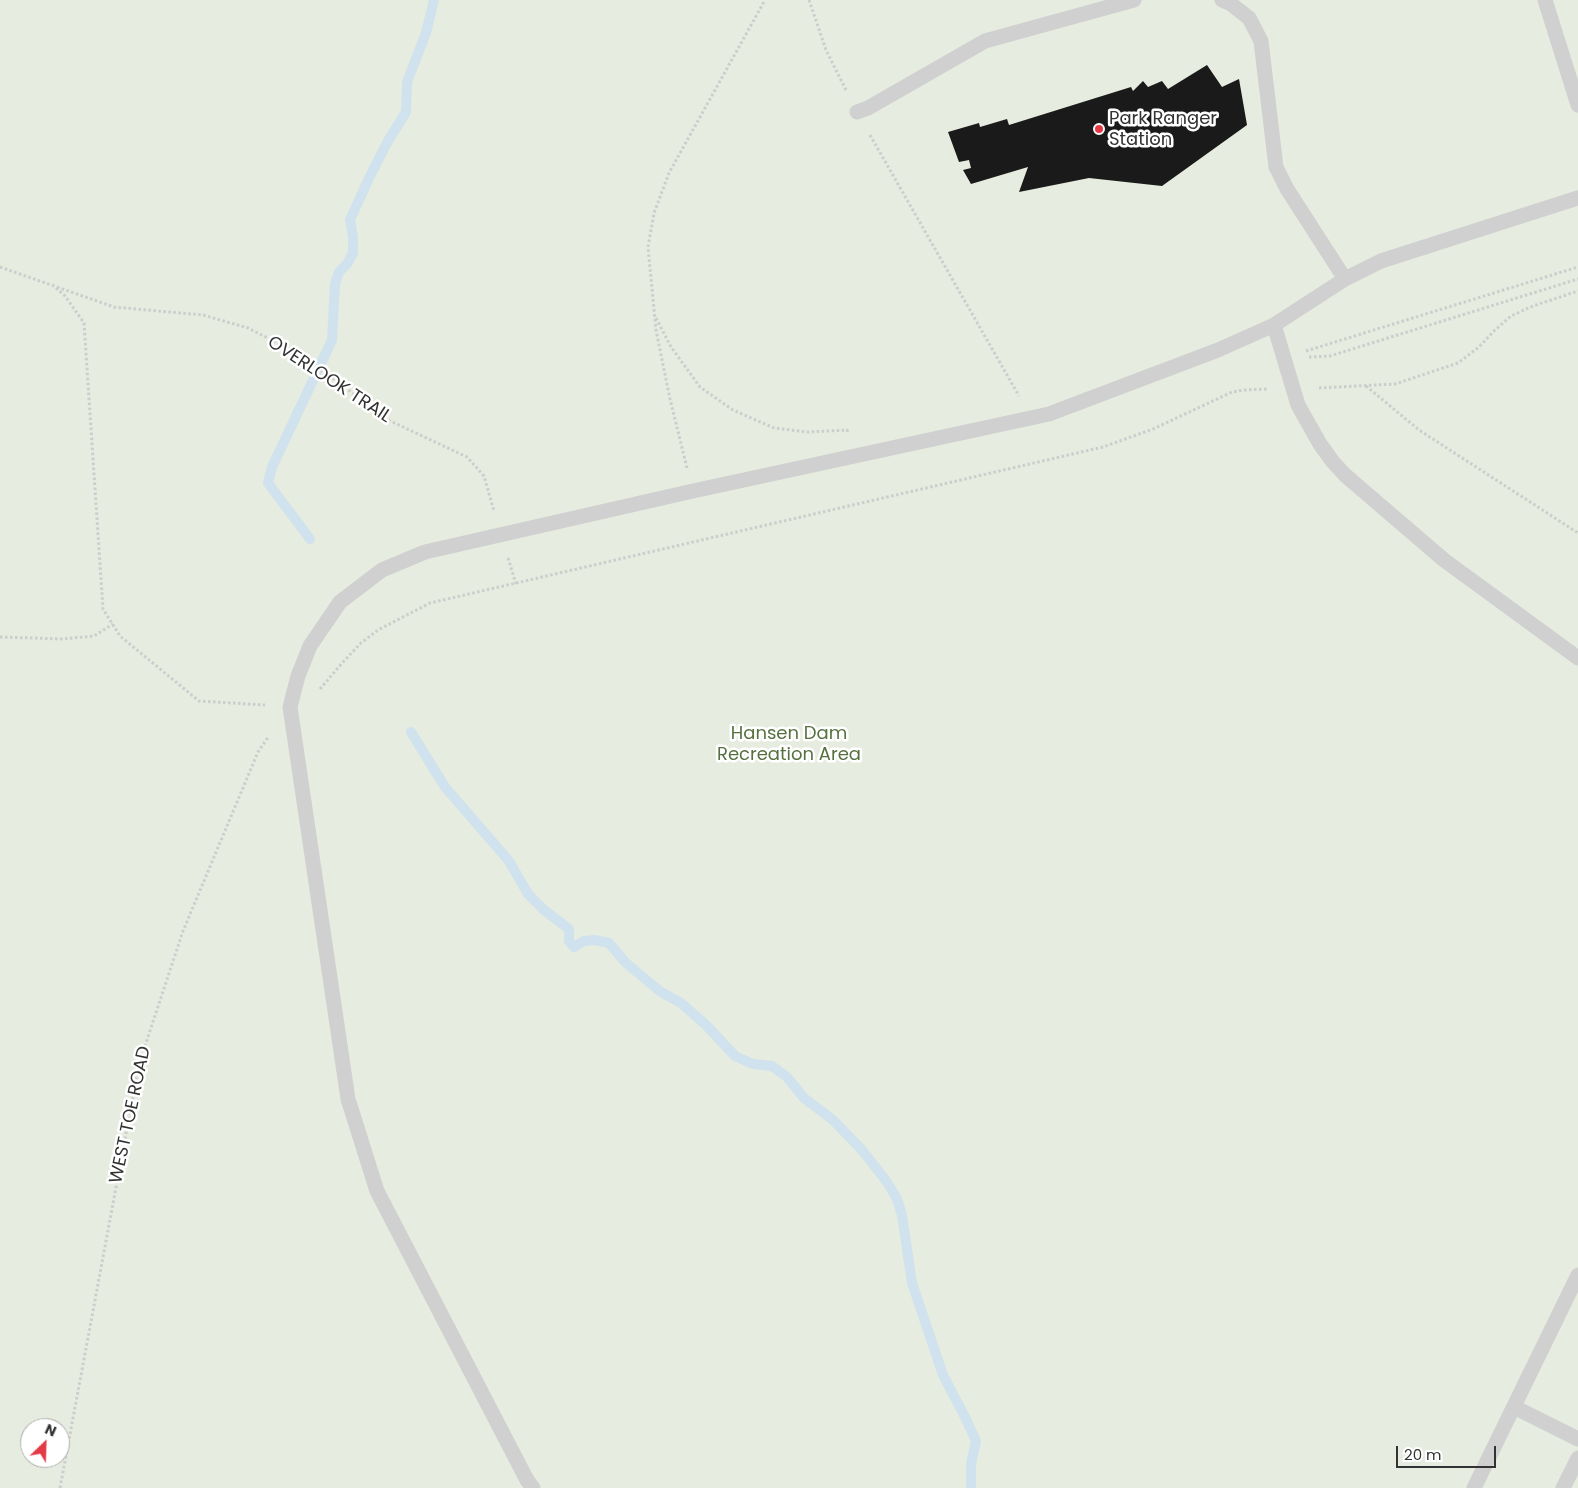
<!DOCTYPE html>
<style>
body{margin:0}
#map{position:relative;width:1578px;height:1488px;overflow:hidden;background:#fff;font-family:Poppins,sans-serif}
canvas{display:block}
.north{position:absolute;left:20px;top:1418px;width:50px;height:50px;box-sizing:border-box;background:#fff;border:1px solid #adadad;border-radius:50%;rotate:24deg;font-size:14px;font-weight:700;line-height:20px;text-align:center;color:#333}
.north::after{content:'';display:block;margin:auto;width:18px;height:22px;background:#e63946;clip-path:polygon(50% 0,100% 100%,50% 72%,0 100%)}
.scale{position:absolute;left:1396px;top:1446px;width:100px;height:22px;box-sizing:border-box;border:2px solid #333;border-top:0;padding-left:6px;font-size:15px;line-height:18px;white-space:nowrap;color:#333;-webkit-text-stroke:4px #fff;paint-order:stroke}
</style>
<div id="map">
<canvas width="1578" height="1488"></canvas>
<div class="north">N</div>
<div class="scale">20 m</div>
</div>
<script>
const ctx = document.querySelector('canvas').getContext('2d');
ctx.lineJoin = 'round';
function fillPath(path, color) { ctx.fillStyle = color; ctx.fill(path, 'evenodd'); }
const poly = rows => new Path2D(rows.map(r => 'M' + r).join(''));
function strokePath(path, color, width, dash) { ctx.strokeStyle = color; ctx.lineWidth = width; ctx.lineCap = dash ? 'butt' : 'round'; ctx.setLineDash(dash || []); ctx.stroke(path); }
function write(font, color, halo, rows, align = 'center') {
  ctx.font = font + ' Poppins,sans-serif'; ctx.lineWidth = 5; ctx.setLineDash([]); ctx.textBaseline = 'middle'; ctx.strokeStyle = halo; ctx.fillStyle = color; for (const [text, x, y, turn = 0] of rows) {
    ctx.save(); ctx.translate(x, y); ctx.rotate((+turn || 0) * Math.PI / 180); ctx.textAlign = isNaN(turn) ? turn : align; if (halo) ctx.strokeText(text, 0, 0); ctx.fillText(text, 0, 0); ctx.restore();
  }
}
fillPath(poly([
 [0,0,1578,0,1578,1488,0,1488],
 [30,1428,60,1428,60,1458,30,1458]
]), '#e6ecdf');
strokePath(poly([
 [310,539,268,483,272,467,332,340,335,284,339,272,347,264,353,253,353,237,350,220,369,178,388,141,406,112,407,82,426,33,434,0],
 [411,732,445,787,509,861,528,894,544,910,569,929,569,941,574,947,584,941,595,940,609,943,626,963,661,992,681,1003,706,1025,735,1056,753,1064,772,1066,787,1077,804,1098,833,1120,862,1150,887,1182,897,1199,902,1215,912,1283,943,1375,965,1417,976,1441,971,1464,971,1488]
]), '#cfe2ee', 10);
fillPath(poly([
 [1207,65,1222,87,1239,79,1247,125,1162,186,1089,178,1019,192,1028,167,971,184,963,170,971,168,969,160,959,162,948,132,979,123,980,127,1007,119,1009,125,1131,87,1133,91,1143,81,1148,87,1162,81,1168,89]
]), '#1a1a1a');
strokePath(poly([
 [809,0,826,50,846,90],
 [870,135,1019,396],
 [0,267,54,286,65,296,84,323,103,609,120,636,199,701,265,705],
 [57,287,114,307,203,315,248,328,289,349,337,381,384,418,467,457,484,476,494,511],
 [656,318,671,347,700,387,733,410,774,428,807,432,847,430,848,433],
 [1306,351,1578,267],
 [1309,357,1330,356,1578,279],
 [1366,386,1419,430,1578,533],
 [1319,388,1395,384,1458,363,1479,347,1494,331,1511,316,1533,306,1578,291],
 [687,468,670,399,656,330,648,247,654,213,669,173,765,0],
 [508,558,516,584],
 [0,637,63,639,94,636,113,624],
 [320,689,343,662,361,643,378,630,430,603,1103,447,1153,429,1232,392,1244,390,1268,389],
 [60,1488,139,1064,183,931,258,752,269,736]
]), '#cdcdcd', 3, [2.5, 2.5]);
strokePath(poly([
 [1222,0,1231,4,1249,18,1261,41,1276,167,1287,189,1345,279],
 [1545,0,1578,105],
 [857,112,868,108,985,41,1134,0],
 [1274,325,1298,405,1320,444,1333,462,1345,475,1444,560,1578,658],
 [1514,1407,1578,1439],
 [533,1488,527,1480,377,1191,348,1099,290,707,298,676,310,646,340,602,382,570,425,552,693,491,1049,414,1218,350,1274,325,1345,279,1381,261,1578,198],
 [1474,1488,1578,1275],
 [1563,1488,1578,1458]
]), '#d0d0d0', 15);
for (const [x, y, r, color] of [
 [1099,129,5,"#e63946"]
]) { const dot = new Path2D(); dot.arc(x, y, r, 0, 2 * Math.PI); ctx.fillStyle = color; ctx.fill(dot); strokePath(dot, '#fff', 2); }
write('18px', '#333', '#fff', [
 ["Park Ranger",1109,119],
 ["Station",1109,140]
], 'left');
write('18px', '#333', '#fff', [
 ["OVERLOOK TRAIL",329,380,33],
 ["WEST TOE ROAD",131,1115,-78]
]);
write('18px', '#56703f', '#fff', [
 ["Hansen Dam",789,734],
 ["Recreation Area",789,755]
]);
</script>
